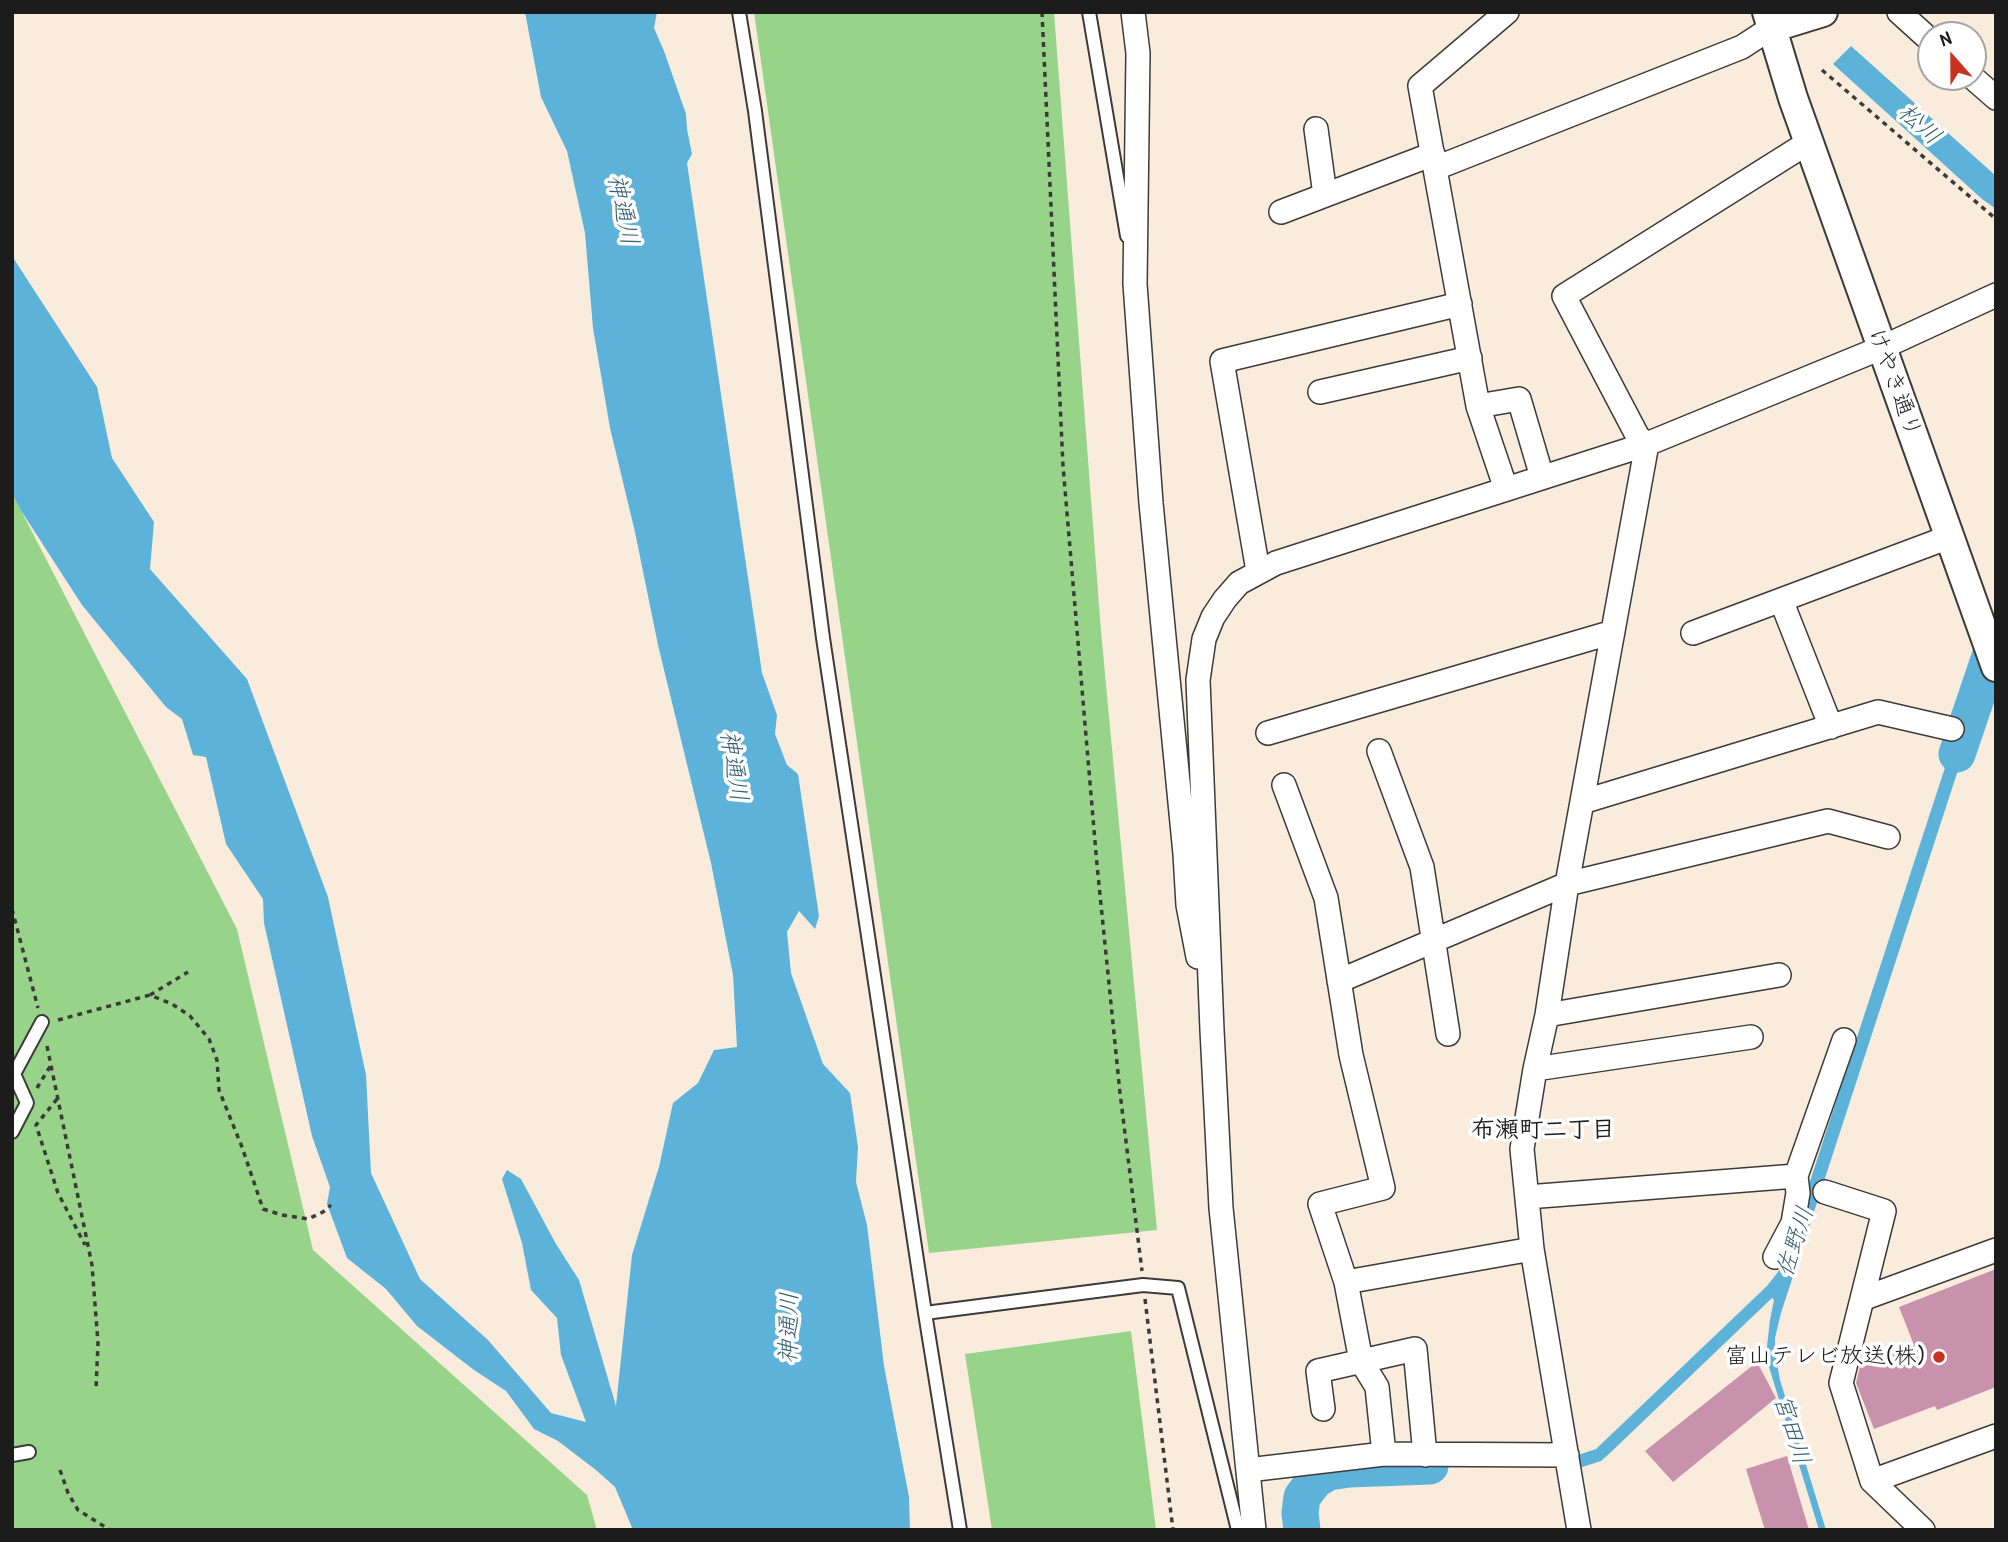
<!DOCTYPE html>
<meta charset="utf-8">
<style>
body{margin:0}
#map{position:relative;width:2008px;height:1542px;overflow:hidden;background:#f9ecdd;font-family:"Patrick Hand",sans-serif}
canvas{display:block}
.frame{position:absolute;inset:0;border:14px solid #1c1c1c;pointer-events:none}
.north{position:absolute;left:1917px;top:21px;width:70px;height:70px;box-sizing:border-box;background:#fff;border:2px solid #a4a4a4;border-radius:50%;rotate:339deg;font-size:19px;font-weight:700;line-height:28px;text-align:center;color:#1c1c1c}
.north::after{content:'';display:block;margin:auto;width:24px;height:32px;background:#c8321e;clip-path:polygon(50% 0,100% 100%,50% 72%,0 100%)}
</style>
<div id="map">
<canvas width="2008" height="1542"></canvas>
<div class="frame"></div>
<div class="north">N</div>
</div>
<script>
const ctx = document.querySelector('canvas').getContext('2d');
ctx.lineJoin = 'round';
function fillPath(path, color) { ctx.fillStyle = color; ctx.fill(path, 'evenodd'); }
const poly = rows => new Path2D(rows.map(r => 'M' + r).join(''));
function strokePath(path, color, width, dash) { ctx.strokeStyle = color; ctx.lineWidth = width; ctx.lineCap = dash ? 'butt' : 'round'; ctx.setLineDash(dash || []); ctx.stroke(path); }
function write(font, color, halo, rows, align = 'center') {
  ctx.font = font + ' "Patrick Hand","Klee One",sans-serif'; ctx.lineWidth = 7; ctx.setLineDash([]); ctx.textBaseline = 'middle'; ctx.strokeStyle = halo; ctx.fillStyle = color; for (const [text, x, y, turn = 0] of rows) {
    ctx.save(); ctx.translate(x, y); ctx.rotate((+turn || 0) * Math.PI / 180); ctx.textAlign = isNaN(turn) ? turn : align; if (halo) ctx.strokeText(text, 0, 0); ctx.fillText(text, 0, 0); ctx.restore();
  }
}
fillPath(poly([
 [754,12,1054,12,1101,631,1157,1230,929,1253],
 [12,493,237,929,313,1250,587,1495,597,1530,12,1530],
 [1131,1331,1156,1530,992,1530,965,1354]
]), '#97d48a');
fillPath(poly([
 [525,12,657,12,654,28,664,51,686,114,687,129,692,154,687,163,762,673,777,715,775,734,787,765,798,774,819,916,815,929,799,911,787,932,791,973,823,1064,850,1093,858,1147,856,1182,867,1225,884,1366,909,1497,910,1530,633,1530,615,1487,596,1470,558,1441,534,1429,506,1391,474,1370,417,1326,386,1289,347,1258,327,1204,330,1187,312,1136,264,923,263,899,226,844,206,757,193,755,182,719,166,707,82,605,20,509,12,493,12,256,97,387,112,458,154,522,150,569,247,679,328,897,366,1075,371,1173,420,1279,488,1340,551,1413,586,1422,561,1355,557,1318,531,1290,522,1243,502,1179,507,1170,521,1179,556,1244,579,1280,616,1406,632,1255,659,1167,673,1103,698,1083,714,1050,737,1047,733,975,711,863,658,645,635,532,610,428,593,328,585,233,567,151,541,97],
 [1851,46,1996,176,1996,209,1982,199,1833,64],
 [1968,697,1976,715,1781,1313,1775,1338,1775,1352,1780,1380,1826,1530,1819,1530,1769,1367,1767,1346,1770,1320,1774,1300,1772,1298,1610,1453,1601,1461,1576,1469,1575,1456,1596,1449,1767,1286,1778,1272,1784,1261],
 [1355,1461,1359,1474,1333,1477,1318,1488,1309,1499,1305,1515,1307,1530,1294,1530,1291,1510,1298,1490,1309,1476,1321,1468]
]), '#5db2d9');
strokePath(poly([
 [1957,754,1996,639],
 [1302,1530,1300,1513,1302,1497,1315,1480,1329,1472,1349,1469,1430,1466]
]), '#5db2d9', 37);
fillPath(poly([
 [1996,1269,1996,1387,1937,1410,1935,1406,1874,1429,1856,1383,1860,1366,1914,1345,1899,1307],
 [1757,1362,1776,1398,1673,1482,1645,1451],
 [1787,1456,1809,1530,1765,1530,1746,1469]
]), '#c892ac');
const service = poly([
 [739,12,755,111,823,638,925,1313,1143,1285,1178,1288,1238,1530],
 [1089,12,1127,236],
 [12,1132,27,1103,14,1074,42,1022],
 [925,1313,960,1530],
 [12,1455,29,1452]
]);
const minor = poly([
 [1133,12,1138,53,1135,284,1151,503,1185,854,1188,905,1198,957],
 [1899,12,1931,41],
 [1972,77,1996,98],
 [1316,129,1325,195],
 [1436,168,1742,47,1771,28],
 [1281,212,1433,154],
 [1320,392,1470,358],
 [1478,406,1519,399,1542,477],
 [1506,489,1478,406,1420,86,1507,12],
 [1258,571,1222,361,1460,304],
 [1781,600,1831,727],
 [1693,633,1949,537],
 [1268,733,1613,632],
 [1379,751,1422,867,1448,1034],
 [1284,785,1326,898,1351,1055,1383,1188,1320,1204,1346,1282,1361,1361,1377,1387,1384,1454],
 [1582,802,1878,712,1952,729],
 [1339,981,1567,884,1828,821,1888,837],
 [1547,1015,1779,975],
 [1535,1069,1751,1037],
 [1825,1192,1884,1211,1841,1383,1872,1481,1996,1436],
 [1527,1197,1796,1176,1844,1040],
 [1775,1257,1793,1223,1798,1193,1796,1176],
 [1346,1282,1532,1249],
 [1862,1299,1996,1250],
 [1323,1409,1318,1371,1415,1349,1425,1455],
 [1248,1470,1384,1454,1567,1455],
 [1872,1481,1923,1530],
 [1254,1530,1221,1208,1212,1030,1198,680,1204,639,1213,617,1225,599,1239,583,1276,563,1647,444,1881,348,1996,295],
 [1579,1530,1532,1249,1522,1149,1535,1069,1547,1015,1567,884,1647,444,1638,437,1564,296,1809,142]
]);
const tertiary = poly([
 [1767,12,1793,98,1996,667],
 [1771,28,1823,12]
]);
strokePath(service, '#3d3b39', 16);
strokePath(minor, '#3d3b39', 26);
strokePath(tertiary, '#3d3b39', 32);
strokePath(poly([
 [1042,12,1063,466,1097,865,1120,1093,1142,1271],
 [1822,70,1996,219],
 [12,909,38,1008],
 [150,995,188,972],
 [58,1020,150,995,172,1004,190,1016,209,1039,217,1060,219,1090,242,1147,263,1209,282,1215,308,1219,323,1212,331,1205],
 [47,1046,92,1265,98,1343,96,1389],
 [37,1088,51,1065],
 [57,1099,36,1125,58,1193,85,1245],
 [1145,1299,1173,1530],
 [60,1470,68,1493,78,1510,110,1530]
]), '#3d3b39', 3.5, [5, 5]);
strokePath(service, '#fff', 12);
strokePath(minor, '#fff', 23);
strokePath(tertiary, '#fff', 28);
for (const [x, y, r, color] of [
 [1939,1357,7,"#c8321e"]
]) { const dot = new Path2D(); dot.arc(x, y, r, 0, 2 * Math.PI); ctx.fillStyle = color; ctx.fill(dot); strokePath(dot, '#fff', 2.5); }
write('23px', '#1c1c1c', '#fff', [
 ["けやき通り",1894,383,70]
]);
write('23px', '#1c1c1c', '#fff', [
 ["富山テレビ放送(株)",1925,1357]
], 'right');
write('italic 24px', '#396071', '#fff', [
 ["松川",1919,125,42],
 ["神通川",622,210,78],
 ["神通川",733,766,81],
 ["佐野川",1796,1242,-72],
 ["神通川",790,1328,-89],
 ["宮田川",1791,1430,73]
]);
write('bold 24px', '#1c1c1c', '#fff', [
 ["布瀬町二丁目",1543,1131]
]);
</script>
